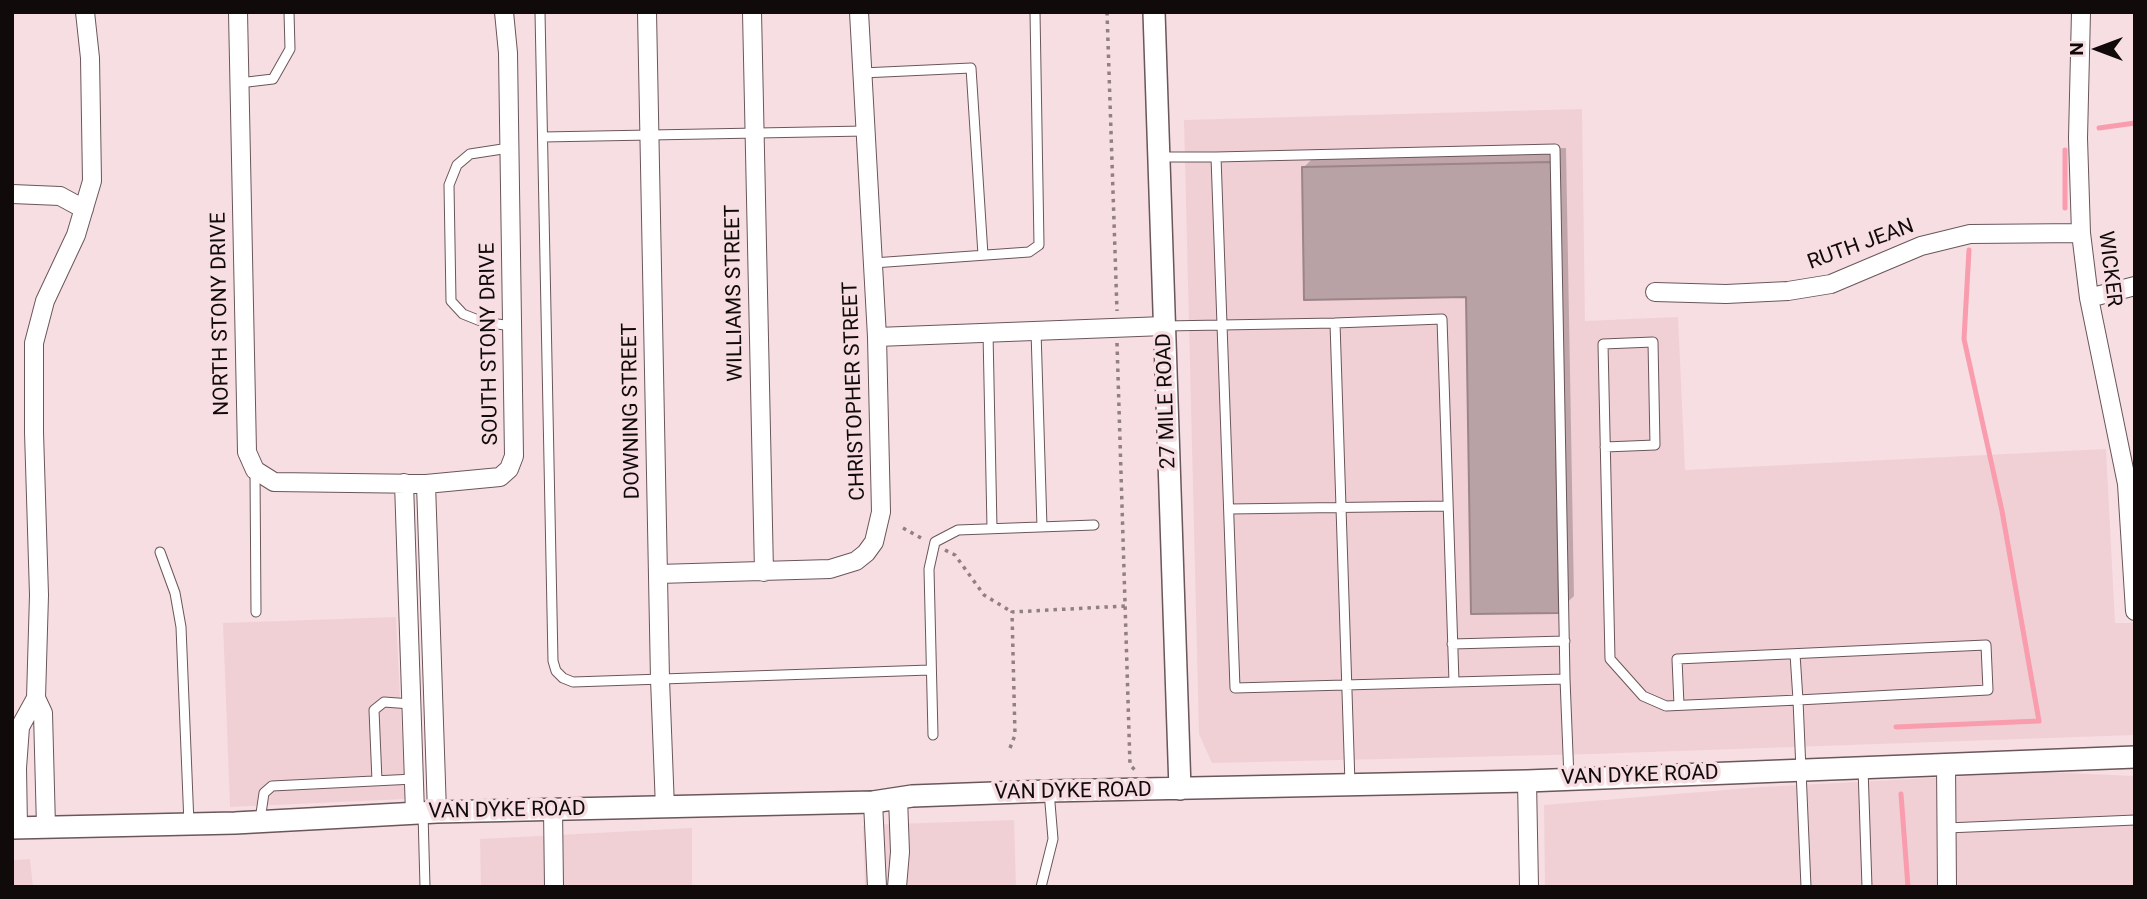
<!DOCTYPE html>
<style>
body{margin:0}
#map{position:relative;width:2147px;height:899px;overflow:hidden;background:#f7dee2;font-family:Roboto,sans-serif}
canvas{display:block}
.frame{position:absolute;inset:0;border:14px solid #110a0b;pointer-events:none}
.north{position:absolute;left:2063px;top:14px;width:70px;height:70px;-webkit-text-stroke:5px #f7dee2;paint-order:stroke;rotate:270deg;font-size:19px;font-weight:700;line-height:28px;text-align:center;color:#110a0b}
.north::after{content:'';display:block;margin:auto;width:24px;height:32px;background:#110a0b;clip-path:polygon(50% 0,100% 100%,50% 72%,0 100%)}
</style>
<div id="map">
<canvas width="2147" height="899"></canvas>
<div class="frame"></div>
<div class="north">N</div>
</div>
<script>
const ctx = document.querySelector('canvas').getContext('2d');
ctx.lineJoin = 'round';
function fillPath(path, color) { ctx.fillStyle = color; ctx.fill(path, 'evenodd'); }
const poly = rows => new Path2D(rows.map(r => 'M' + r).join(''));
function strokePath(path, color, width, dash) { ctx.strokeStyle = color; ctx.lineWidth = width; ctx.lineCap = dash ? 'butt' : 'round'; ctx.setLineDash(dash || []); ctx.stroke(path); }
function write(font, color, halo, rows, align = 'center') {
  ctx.font = font + ' Roboto,sans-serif'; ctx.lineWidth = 7; ctx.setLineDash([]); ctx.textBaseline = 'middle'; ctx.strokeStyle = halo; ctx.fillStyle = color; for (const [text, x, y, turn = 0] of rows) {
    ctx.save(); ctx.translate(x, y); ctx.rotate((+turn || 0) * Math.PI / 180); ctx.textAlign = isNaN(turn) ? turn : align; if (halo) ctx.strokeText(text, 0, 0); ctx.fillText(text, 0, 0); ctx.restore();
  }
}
fillPath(poly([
 [1582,109,1585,321,1678,317,1685,470,2106,449,2115,623,2135,623,2135,735,1593,754,1212,763,1199,734,1184,120],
 [396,617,405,799,230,807,223,623],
 [2044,772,2135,776,2135,887,1545,887,1544,805,1761,787],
 [1014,820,1016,887,865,887,863,825],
 [692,828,692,887,481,887,480,839],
 [30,859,33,887,12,887,12,860]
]), '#f0d0d5');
fillPath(poly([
 [1566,148,1574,596,1558,611,1468,296,1304,167,1319,152]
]), '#0003');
strokePath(poly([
 [2099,128,2135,123],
 [2065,208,2065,150],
 [1896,727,2039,721,2002,511,1964,339,1969,250],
 [1901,794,1908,887]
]), '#f99cae', 5);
const building = poly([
 [1551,162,1559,613,1471,614,1466,297,1304,300,1302,167,1551,162]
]);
fillPath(building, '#b9a2a5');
strokePath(building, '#9b8588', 2);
const service = poly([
 [540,12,553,661,556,671,563,678,573,682,930,670],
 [862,73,971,68,983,255],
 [239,83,273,79,290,49,289,12],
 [543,137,865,131],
 [509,148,470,154,457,165,449,185,451,301,463,314,483,322,512,326],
 [1555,149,1565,679,1235,688,1216,157,1555,149],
 [1160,157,1216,157],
 [873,263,1029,252,1039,245,1035,12],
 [1335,323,1442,319,1454,682],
 [1165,326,1335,323,1350,784],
 [1036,331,1042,527],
 [988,333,992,528],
 [1605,447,1655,445,1653,342,1603,344,1610,659,1643,696,1666,706,1798,700,1806,887],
 [255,472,256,612],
 [1229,509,1448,506],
 [160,552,175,593,181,627,189,824],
 [1452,644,1565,641],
 [1565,679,1569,779],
 [1679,705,1677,659,1986,645,1988,690,1798,700,1795,654],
 [933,735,929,569,935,542,958,530,1094,525],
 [1863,768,1867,887],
 [377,781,374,710,384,702,411,704],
 [423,813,425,887],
 [260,820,264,793,272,786,414,779],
 [1947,828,2135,820],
 [1041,887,1053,839,1049,791]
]);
const minor = poly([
 [238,12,247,452,255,470,274,482,426,484,500,477,509,469,514,456,508,53,504,12],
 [647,12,660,679,665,808],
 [752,12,764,572],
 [2081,12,2078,138,2081,233,2089,298,2127,484,2135,611],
 [12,194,60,196,84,209],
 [1655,292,1726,294,1788,291,1831,284,1921,246,1970,234,2081,233],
 [2089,298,2135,286],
 [877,337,1164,326],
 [404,483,415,813],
 [426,484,437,812],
 [658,574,830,569,856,561,866,553,874,542,881,512,877,337,859,12],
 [1946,763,1947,887],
 [1527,781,1529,887],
 [873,802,877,887],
 [553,809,554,887],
 [46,827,43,713,36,698,39,595,34,432,34,343,45,301,76,235,92,181,90,58,85,12],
 [18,828,17,768,20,727,36,698],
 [897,887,900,852,898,798]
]);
const tertiary = poly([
 [1154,12,1180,789],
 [12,828,235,823,437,812,873,802,912,796,1049,791,1527,781,2135,757]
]);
strokePath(service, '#6b565a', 11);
strokePath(minor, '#6b565a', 20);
strokePath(tertiary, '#6b565a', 24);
strokePath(poly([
 [1107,12,1117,311],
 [1117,343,1130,765,1135,770],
 [903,528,923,539],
 [945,550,955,555,984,595,1012,612],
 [1010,748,1015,735,1012,612,1125,606]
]), '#918082', 3.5, [3.5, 5]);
strokePath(service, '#fff', 9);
strokePath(minor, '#fff', 18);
strokePath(tertiary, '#fff', 21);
write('21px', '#110a0b', '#f7dee2', [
 ["RUTH JEAN",1861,245,-20],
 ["WICKER",2109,269,83],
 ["WILLIAMS STREET",735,293,-91],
 ["NORTH STONY DRIVE",221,314,-91],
 ["SOUTH STONY DRIVE",490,344,-91],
 ["CHRISTOPHER STREET",855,391,-92],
 ["27 MILE ROAD",1167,401,-92],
 ["DOWNING STREET",632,411,-91],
 ["VAN DYKE ROAD",1640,776,-2],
 ["VAN DYKE ROAD",1073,792,-1],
 ["VAN DYKE ROAD",507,811,-1]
]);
</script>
